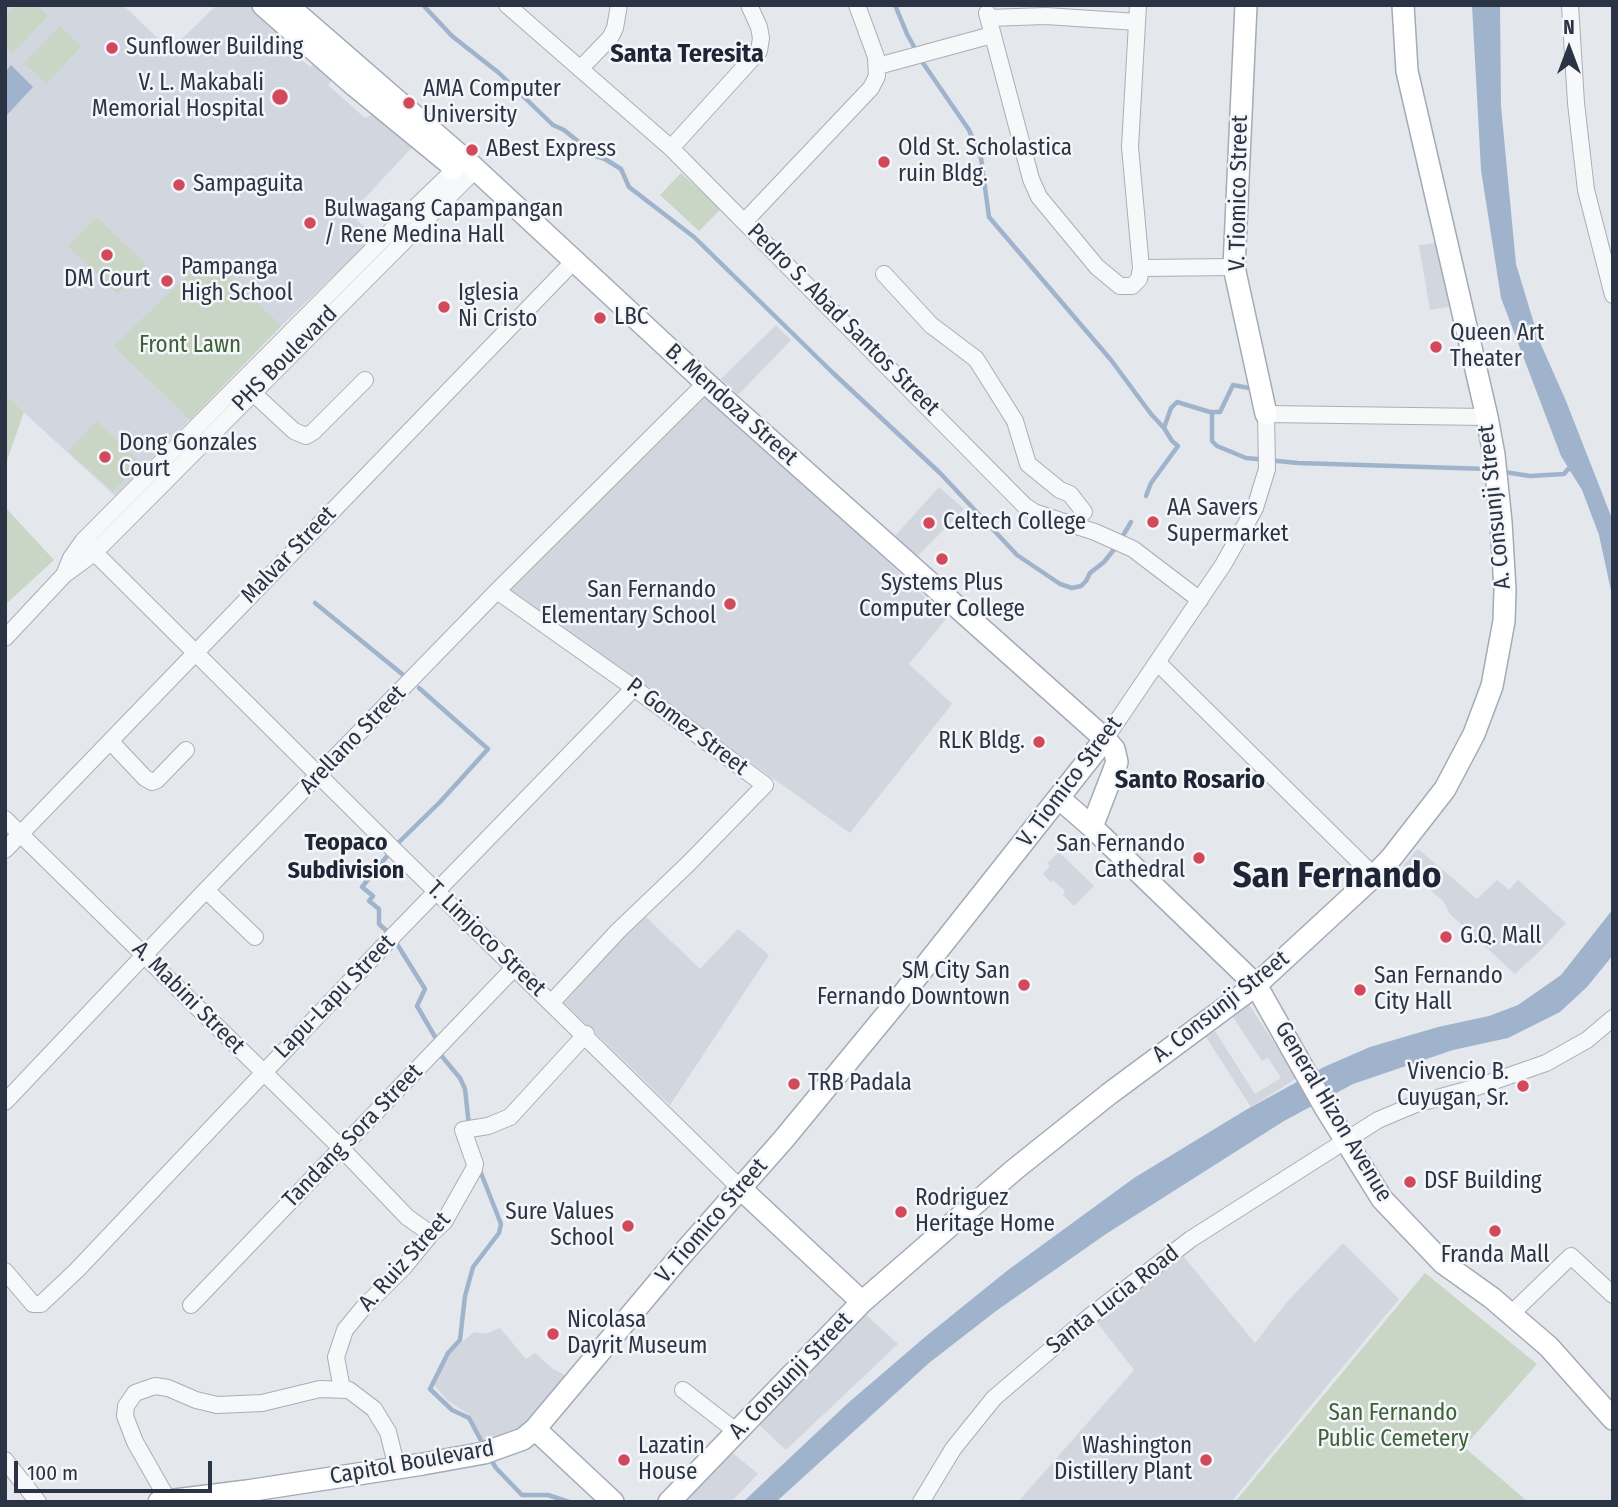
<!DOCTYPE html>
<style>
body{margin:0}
#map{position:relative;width:1618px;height:1507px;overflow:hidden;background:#e4e7ec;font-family:"Fira Sans Condensed",sans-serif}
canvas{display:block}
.frame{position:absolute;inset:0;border:7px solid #2b3445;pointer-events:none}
.north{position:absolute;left:1534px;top:14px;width:70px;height:70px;-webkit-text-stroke:5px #f4f6f9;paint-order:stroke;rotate:0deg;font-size:19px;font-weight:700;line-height:28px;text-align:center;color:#2b3445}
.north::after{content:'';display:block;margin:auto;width:24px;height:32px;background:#2b3445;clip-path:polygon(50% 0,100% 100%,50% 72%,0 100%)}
.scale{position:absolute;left:14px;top:1461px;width:198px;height:32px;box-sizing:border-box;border:4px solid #2b3445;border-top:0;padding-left:9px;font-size:21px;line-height:24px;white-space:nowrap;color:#2b3445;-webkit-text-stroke:5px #f4f6f9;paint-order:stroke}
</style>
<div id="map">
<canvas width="1618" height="1507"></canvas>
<div class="frame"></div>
<div class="north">N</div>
<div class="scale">100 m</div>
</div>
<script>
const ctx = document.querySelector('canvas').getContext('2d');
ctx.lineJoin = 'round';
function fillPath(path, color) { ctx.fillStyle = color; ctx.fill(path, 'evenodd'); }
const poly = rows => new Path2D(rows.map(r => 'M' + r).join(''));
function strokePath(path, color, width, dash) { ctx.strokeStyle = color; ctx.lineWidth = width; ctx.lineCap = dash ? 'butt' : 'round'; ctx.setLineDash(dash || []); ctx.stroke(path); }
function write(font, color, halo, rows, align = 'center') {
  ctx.font = font + ' "Fira Sans Condensed",sans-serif'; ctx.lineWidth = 5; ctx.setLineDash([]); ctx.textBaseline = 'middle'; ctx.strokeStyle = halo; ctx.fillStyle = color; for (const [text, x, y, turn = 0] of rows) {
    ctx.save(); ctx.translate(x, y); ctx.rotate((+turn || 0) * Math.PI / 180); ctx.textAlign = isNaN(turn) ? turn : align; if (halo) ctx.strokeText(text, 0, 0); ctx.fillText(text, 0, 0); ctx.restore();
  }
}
fillPath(poly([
 [5,5,123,5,170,50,217,5,258,5,290,32,280,41,310,67,313,64,332,80,328,85,365,118,376,113,416,143,350,214,375,236,281,326,115,496,5,395],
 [1443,242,1453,306,1430,310,1419,245],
 [776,325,791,340,738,395,721,379],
 [707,391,947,618,909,664,952,704,850,833,508,590],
 [939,487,964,509,917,557,895,536],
 [1418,849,1477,899,1497,880,1509,890,1518,880,1566,923,1542,949,1515,974,1450,914,1443,901,1403,866],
 [1059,852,1094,886,1074,906,1063,895,1065,891,1053,880,1051,882,1043,874,1050,866,1047,863],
 [644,915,700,969,738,929,769,955,670,1105,564,1003],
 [1248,1003,1297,1078,1251,1107,1206,1037,1215,1031,1255,1094,1281,1078,1268,1058,1262,1061,1231,1014],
 [1343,1243,1399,1299,1231,1502,1018,1502,1134,1370,1092,1316,1178,1250,1255,1343,1287,1302],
 [864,1313,898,1344,786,1450,755,1421],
 [500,1328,526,1359,535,1353,553,1369,563,1374,568,1382,516,1434,483,1441,468,1414,447,1400,433,1384,449,1353,474,1332,486,1334],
 [728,1449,758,1474,731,1502,681,1502]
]), '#d2d6de');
fillPath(poly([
 [17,5,37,5,48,16,13,53,5,46,5,17],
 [60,26,81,47,46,84,24,63],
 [681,173,721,209,699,231,660,195],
 [96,217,146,264,118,294,68,246],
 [208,256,281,326,190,420,114,346],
 [5,395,24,412,5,466],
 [97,421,141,463,113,492,68,451],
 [5,507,54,560,5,605],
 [1425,1273,1537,1364,1464,1447,1528,1502,1235,1502]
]), '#c9d6c5');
fillPath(poly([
 [1472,5,1500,5,1501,106,1516,264,1539,340,1566,401,1613,521,1613,600,1599,535,1582,490,1561,456,1501,298,1481,170],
 [11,65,33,87,5,117,5,72],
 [1613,909,1613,955,1587,987,1560,1012,1508,1038,1453,1050,1353,1084,1284,1121,1106,1234,996,1311,929,1363,776,1502,743,1502,848,1403,925,1337,1008,1270,1134,1178,1244,1111,1324,1067,1370,1047,1438,1027,1489,1016,1518,1005,1561,975]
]), '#9fb4cc');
strokePath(poly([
 [423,5,452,36,499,73,553,125,564,130,596,156,605,159,621,169,629,187,694,237,832,372,940,473,1017,555,1060,584,1072,588,1081,586,1086,581,1090,573,1104,562,1116,547],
 [895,5,907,34,923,63,969,130,981,158,989,217,1111,360,1151,414,1164,428,1172,441,1178,446,1151,483,1146,496],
 [1212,412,1212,441,1217,446,1246,458,1298,463,1488,469],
 [1164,428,1171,408,1177,402,1210,412,1220,412,1233,385,1249,388],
 [1504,472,1530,476,1564,474,1568,469,1573,469],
 [1121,539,1131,522],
 [315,603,407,678],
 [390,934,379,924,379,909,369,901,373,896,362,887,396,845,440,802,488,749,419,688],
 [397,944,425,989,417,1006,438,1042],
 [439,1053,460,1078,465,1089,469,1126],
 [479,1168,501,1224,499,1233,473,1267,465,1296,460,1340,448,1353,430,1389,452,1410,469,1418,485,1448],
 [490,1458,496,1468,522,1495,548,1495,569,1502]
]), '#9fb4cc', 4.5);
const minor = poly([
 [507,5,671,148,1025,506,1034,512,1095,532,1133,549,1200,600],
 [1570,5,1576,103,1586,190,1613,295],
 [987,13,1031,179,1039,197,1097,267,1120,286,1132,286,1139,279,1141,268,1130,147,1138,5],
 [988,18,1046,16,1137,22],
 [878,66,992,35],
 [580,69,610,38,615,28,619,5],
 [671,148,759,51,761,38,759,27,749,5],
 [745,221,871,88,877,76,876,57,857,5],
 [1141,268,1234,267],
 [884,274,931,325,976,359,1015,421,1028,464,1060,490,1070,494,1084,512],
 [253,393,294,431,306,436,313,432,365,380],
 [83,541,393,849,740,1188],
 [64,575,71,558,83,541,399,223,451,173,452,169],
 [497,591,634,688,765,785,689,863,618,931,552,1002],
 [5,638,64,575,94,553,475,170],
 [1158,663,1374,876],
 [1105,739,1223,565,1255,508,1267,469,1266,414,1487,417],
 [111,742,145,778,152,782,157,780,186,750],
 [5,819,341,1148,407,1217,431,1234],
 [5,850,574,261],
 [206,890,255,937],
 [5,1102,206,890,497,591,706,383],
 [5,1271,33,1304,41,1304,77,1270,395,934,634,688],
 [191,1305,515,967],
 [1511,1314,1571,1256,1613,1295],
 [342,1389,336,1357,345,1330,363,1308,404,1267,431,1234,444,1222,474,1169,475,1164,463,1130,488,1126,510,1117,586,1034],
 [683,1390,737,1432],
 [5,1460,38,1502],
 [168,1500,135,1442,125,1416,126,1406,135,1393,155,1386,168,1388,196,1400,217,1405,262,1403,320,1389,349,1390,374,1409,388,1432,397,1468],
 [921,1502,953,1449,994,1398,1089,1317,1191,1239,1378,1120,1416,1104,1477,1087,1546,1063,1587,1040,1613,1018]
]);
const major = poly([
 [263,5,355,86,450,164,452,169],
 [287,5,470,164,706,383,1105,739,1114,749,1117,762,1092,827],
 [1246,5,1234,267,1266,414],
 [1060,799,1092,827,1256,985,1326,1109,1382,1199,1443,1263,1492,1298,1549,1347,1613,1419],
 [740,1188,862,1302],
 [535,1429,613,1502],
 [159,1502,247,1491,423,1464,484,1453,523,1439,535,1429,677,1260,783,1140,896,1003,1105,739],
 [669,1502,862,1302,1014,1170,1109,1094,1256,985,1374,876,1392,857,1445,789,1474,734,1492,686,1504,621,1505,590,1501,522,1494,455,1487,417,1407,71,1403,5]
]);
strokePath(minor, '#a9aeb7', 18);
strokePath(major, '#a3abb8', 24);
strokePath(minor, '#f7f8fa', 16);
strokePath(major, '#fff', 21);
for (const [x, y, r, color] of [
 [112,48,7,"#d1495b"],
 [280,97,9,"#d1495b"],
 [409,103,7,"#d1495b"],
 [472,150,7,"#d1495b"],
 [884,162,7,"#d1495b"],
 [179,185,7,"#d1495b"],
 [310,223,7,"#d1495b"],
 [107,255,7,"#d1495b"],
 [167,281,7,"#d1495b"],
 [444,307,7,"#d1495b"],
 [600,318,7,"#d1495b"],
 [1436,347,7,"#d1495b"],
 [105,457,7,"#d1495b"],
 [1153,522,7,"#d1495b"],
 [929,523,7,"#d1495b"],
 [942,559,7,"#d1495b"],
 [730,604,7,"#d1495b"],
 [1039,742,7,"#d1495b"],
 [1199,858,7,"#d1495b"],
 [1446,937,7,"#d1495b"],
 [1024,985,7,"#d1495b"],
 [1360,990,7,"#d1495b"],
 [794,1084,7,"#d1495b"],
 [1523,1086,7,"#d1495b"],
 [1410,1182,7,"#d1495b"],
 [901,1212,7,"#d1495b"],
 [628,1226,7,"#d1495b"],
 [1495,1231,7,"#d1495b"],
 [553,1334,7,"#d1495b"],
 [624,1460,7,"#d1495b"],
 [1206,1460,7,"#d1495b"]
]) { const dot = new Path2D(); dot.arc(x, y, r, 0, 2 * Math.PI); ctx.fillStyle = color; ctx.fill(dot); strokePath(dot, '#f4f6f9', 2.5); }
write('23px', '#2b3445', '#f4f6f9', [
 ["Sunflower Building",126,48],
 ["V. L. Makabali",264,84,"right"],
 ["Memorial Hospital",264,110,"right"],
 ["AMA Computer",423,90],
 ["University",423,116],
 ["Old St. Scholastica",898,149],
 ["ruin Bldg.",898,175],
 ["ABest Express",486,150],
 ["Sampaguita",193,185],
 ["Bulwagang Capampangan",324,210],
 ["/ Rene Medina Hall",324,236],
 ["Pampanga",181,268],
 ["High School",181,294],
 ["DM Court",107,280,"center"],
 ["Iglesia",458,294],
 ["Ni Cristo",458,320],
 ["LBC",614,318],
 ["Queen Art",1450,334],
 ["Theater",1450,360],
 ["Dong Gonzales",119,444],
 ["Court",119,470],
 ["AA Savers",1167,509],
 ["Supermarket",1167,535],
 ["Celtech College",943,523],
 ["Systems Plus",942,584,"center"],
 ["Computer College",942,610,"center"],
 ["San Fernando",716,591,"right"],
 ["Elementary School",716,617,"right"],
 ["RLK Bldg.",1025,742,"right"],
 ["San Fernando",1185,845,"right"],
 ["Cathedral",1185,871,"right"],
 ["G.Q. Mall",1460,937],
 ["SM City San",1010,972,"right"],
 ["Fernando Downtown",1010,998,"right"],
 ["San Fernando",1374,977],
 ["City Hall",1374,1003],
 ["Vivencio B.",1509,1073,"right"],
 ["Cuyugan, Sr.",1509,1099,"right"],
 ["TRB Padala",808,1084],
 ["DSF Building",1424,1182],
 ["Rodriguez",915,1199],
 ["Heritage Home",915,1225],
 ["Sure Values",614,1213,"right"],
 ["School",614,1239,"right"],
 ["Franda Mall",1495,1256,"center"],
 ["Nicolasa",567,1321],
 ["Dayrit Museum",567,1347],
 ["Lazatin",638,1447],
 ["House",638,1473],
 ["Washington",1192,1447,"right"],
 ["Distillery Plant",1192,1473,"right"]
], 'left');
write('23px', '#2b3445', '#f4f6f9', [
 ["V. Tiomico Street",1239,193,-89],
 ["Pedro S. Abad Santos Street",843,320,45],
 ["PHS Boulevard",285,359,-45],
 ["B. Mendoza Street",731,405,42],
 ["A. Consunji Street",1495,507,-96],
 ["Malvar Street",289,555,-46],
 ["P. Gomez Street",687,727,37],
 ["Arellano Street",353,740,-46],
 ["V. Tiomico Street",1070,782,-53],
 ["T. Limjoco Street",486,939,44],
 ["Lapu-Lapu Street",335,997,-46],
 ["A. Mabini Street",188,998,45],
 ["A. Consunji Street",1221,1007,-38],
 ["General Hizon Avenue",1333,1112,59],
 ["Tandang Sora Street",353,1136,-46],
 ["V. Tiomico Street",712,1221,-49],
 ["A. Ruiz Street",405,1262,-48],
 ["Santa Lucia Road",1113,1300,-38],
 ["A. Consunji Street",791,1376,-46],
 ["Capitol Boulevard",412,1463,-10]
]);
write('23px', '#3f6138', '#f4f6f9', [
 ["Front Lawn",190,346],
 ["San Fernando",1393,1414],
 ["Public Cemetery",1393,1440]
]);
write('bold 24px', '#1d2536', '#f4f6f9', [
 ["Teopaco",346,843],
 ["Subdivision",346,871]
]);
write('bold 26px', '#1d2536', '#f4f6f9', [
 ["Santa Teresita",687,55],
 ["Santo Rosario",1190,781]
]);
write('bold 37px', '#1d2536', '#f4f6f9', [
 ["San Fernando",1337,877]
]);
</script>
